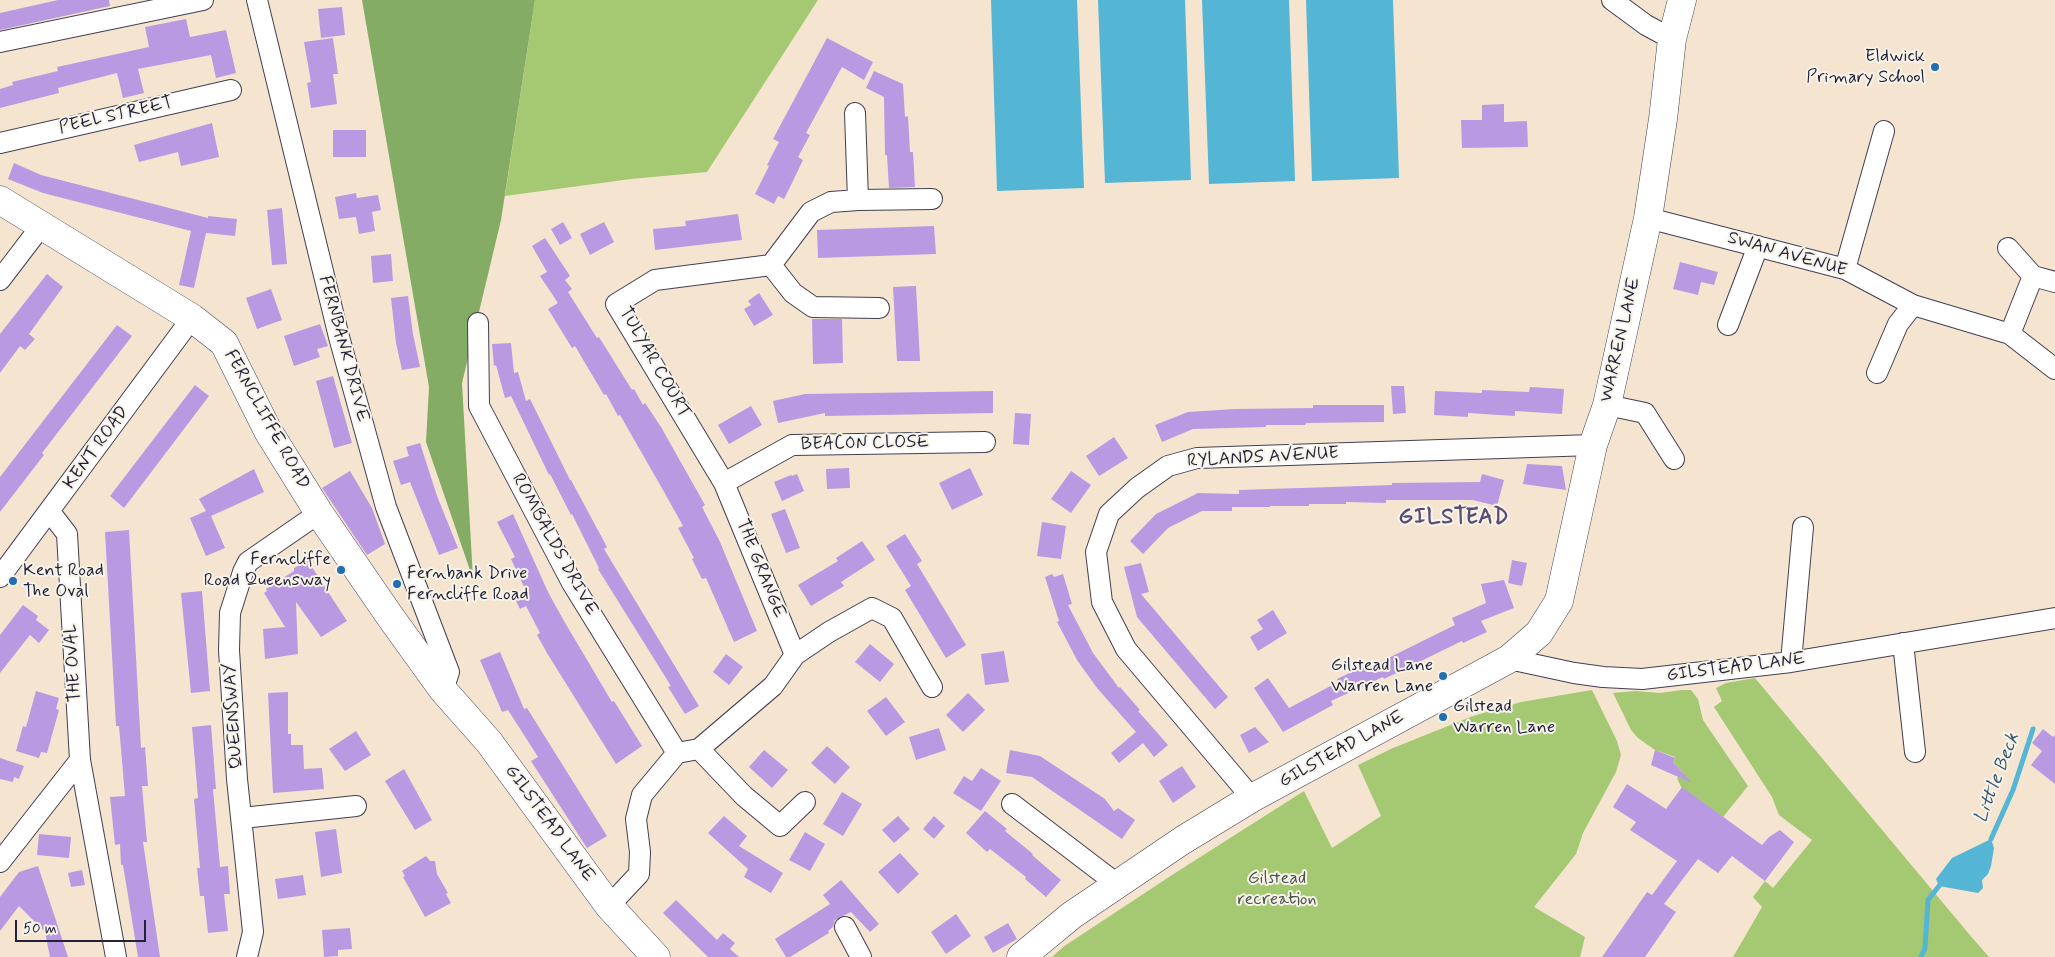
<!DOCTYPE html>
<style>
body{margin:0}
#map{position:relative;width:2055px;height:957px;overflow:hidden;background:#f5e5d0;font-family:Mynerve,sans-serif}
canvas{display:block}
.scale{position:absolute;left:15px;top:920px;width:131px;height:22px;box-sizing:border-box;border:2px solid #22223b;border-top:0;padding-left:6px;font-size:15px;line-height:18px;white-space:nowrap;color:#22223b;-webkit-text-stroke:4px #f7f3e8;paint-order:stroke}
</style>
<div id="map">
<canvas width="2055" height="957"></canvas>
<div class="scale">50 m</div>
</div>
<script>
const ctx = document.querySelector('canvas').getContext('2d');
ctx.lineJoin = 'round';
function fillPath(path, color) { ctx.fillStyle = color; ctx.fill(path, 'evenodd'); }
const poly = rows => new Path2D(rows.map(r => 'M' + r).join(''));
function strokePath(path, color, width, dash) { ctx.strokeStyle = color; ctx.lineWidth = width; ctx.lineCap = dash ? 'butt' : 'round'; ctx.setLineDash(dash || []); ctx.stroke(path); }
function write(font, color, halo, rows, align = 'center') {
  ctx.font = font + ' Mynerve,sans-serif'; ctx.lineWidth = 4; ctx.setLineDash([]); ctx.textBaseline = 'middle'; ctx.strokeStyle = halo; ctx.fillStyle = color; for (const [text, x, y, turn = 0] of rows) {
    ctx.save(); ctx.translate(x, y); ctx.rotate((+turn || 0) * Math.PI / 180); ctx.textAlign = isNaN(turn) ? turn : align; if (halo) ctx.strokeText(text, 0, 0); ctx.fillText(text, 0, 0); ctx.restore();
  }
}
fillPath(poly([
 [535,0,818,0,707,172,631,179,505,196],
 [1755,678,1969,934,1989,957,1733,957,1762,907,1753,897,1765,881,1773,888,1812,840,1779,815,1772,797,1714,707,1722,701,1716,688,1726,683],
 [1592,690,1617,741,1621,755,1616,772,1583,833,1576,854,1534,907,1585,937,1580,957,1052,957,1063,947,1172,875,1304,791,1332,848,1381,816,1358,765,1393,748,1473,716,1521,702],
 [1682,690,1691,690,1698,699,1703,720,1748,786,1723,817,1681,787,1677,778,1683,773,1673,762,1675,757,1655,750,1638,738,1631,730,1613,693,1636,691,1660,693]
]), '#a5c872');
fillPath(poly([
 [362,0,535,0,501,220,462,383,473,579,426,442,429,387]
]), '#84ac64');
fillPath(poly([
 [991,0,1077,0,1084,188,997,191],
 [1098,0,1185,0,1191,180,1105,183],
 [1202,0,1289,0,1295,181,1209,184],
 [1306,0,1393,0,1399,178,1312,181],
 [1991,839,1994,848,1991,866,1988,874,1982,880,1983,888,1978,893,1939,886,1936,879,1952,858]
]), '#55b5d4');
strokePath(poly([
 [1991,839,2013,790,2033,729],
 [1921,957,1925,948,1928,900,1939,886]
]), '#55b5d4', 5);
fillPath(poly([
 [58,0,109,0,110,6,0,30,0,13],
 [342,7,345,35,321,38,318,9],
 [186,19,190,37,226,30,236,73,216,78,211,55,138,69,144,93,123,98,117,73,58,88,59,93,0,108,0,89,13,85,12,82,58,71,57,67,149,47,145,27],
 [333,38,338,74,333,74,337,104,311,108,307,83,311,82,304,42],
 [827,38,873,62,864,80,842,67,806,133,810,135,798,157,803,160,792,183,784,199,778,196,774,204,755,194,769,166,767,165,779,142,773,139],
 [874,71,903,84,905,117,908,116,910,152,913,152,915,187,889,188,887,155,885,155,884,97,866,88],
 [1504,104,1504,122,1527,121,1528,147,1462,148,1461,120,1482,120,1482,105],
 [212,123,219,157,181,166,178,152,139,162,134,145],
 [333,130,366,130,366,157,333,157],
 [14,163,41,175,208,218,208,216,237,219,235,236,206,233,194,288,179,285,191,231,43,193,8,179],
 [356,193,357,198,378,195,381,210,372,212,375,231,359,234,356,217,339,219,335,197],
 [282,208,287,264,272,265,267,210],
 [738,214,742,240,655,250,653,229,686,226,685,221],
 [563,222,572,238,560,245,551,229],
 [604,222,614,242,590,255,580,234],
 [934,226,936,254,818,258,817,230],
 [545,238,570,276,565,280,572,289,568,292,597,338,599,337,632,390,634,389,643,405,645,403,661,427,705,505,702,507,720,542,757,631,734,642,706,578,702,579,692,559,694,558,678,528,683,526,663,490,620,415,618,416,606,394,604,395,575,346,572,348,548,309,558,303,540,276,547,272,532,246],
 [391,254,393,281,373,283,371,256],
 [1680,262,1718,272,1714,285,1701,282,1698,295,1673,289],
 [47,274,63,287,29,334,35,339,25,350,20,346,0,373,0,334],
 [916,286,920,361,897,361,893,287],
 [271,289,282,320,257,329,246,298],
 [759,293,773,315,754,326,744,309,751,305,748,301],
 [408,296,413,334,420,367,402,370,396,343,391,298],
 [812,319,842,319,843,363,813,364],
 [320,324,328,346,317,349,320,357,294,366,284,336],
 [117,325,132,336,42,453,44,455,0,512,0,477],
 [511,343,514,373,518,372,526,401,530,399,570,480,571,480,607,547,604,549,699,706,685,714,668,687,671,686,598,569,599,568,572,514,571,515,550,474,549,475,511,396,505,398,496,365,494,366,492,344],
 [333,376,352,443,334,448,316,381],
 [195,385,209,396,124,508,110,496],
 [1391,386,1404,386,1406,413,1393,414],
 [1530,387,1564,389,1562,414,1515,411,1515,416,1468,413,1468,417,1434,415,1435,391,1482,393,1482,390,1529,392],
 [993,391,993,413,825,416,825,413,778,423,773,401,805,394],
 [1313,405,1384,405,1384,422,1306,423,1305,425,1266,425,1266,427,1193,429,1162,442,1155,425,1188,412,1235,409,1313,408],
 [751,406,762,425,729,444,718,425],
 [1015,413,1031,414,1029,445,1013,444],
 [1114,437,1128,458,1099,476,1086,456],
 [420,443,437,496,458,548,439,555,410,482,401,485,393,461,409,456,406,447],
 [1527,464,1562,466,1566,490,1523,484],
 [849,468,850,488,827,489,826,469],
 [970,468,983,495,952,510,939,483],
 [254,469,264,492,211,516,225,548,206,556,190,518,206,511,199,499],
 [350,471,372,508,385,544,367,555,322,488],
 [1071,471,1091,485,1071,513,1051,499],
 [797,474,804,491,782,501,774,482,791,475,792,476],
 [1482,474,1504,480,1497,506,1473,500,1386,500,1386,503,1346,502,1346,504,1309,504,1309,506,1270,506,1270,507,1232,507,1232,511,1202,511,1168,528,1143,554,1130,541,1156,514,1198,493,1239,494,1239,490,1392,485,1392,483,1480,482],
 [785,509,800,548,786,553,771,514],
 [513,514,548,592,564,621,612,702,614,701,642,746,616,764,547,653,537,635,540,633,526,606,520,609,514,597,526,591,511,559,515,557,497,522],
 [1042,522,1066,526,1061,559,1037,556],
 [129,530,141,748,145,747,148,786,142,786,147,842,143,842,160,957,138,957,123,865,121,865,120,844,115,845,110,797,125,796,119,726,116,726,105,532],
 [905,534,922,561,917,564,966,645,946,658,905,590,911,586,886,546],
 [862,541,875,560,841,582,844,586,811,606,798,585,838,561,836,558],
 [1512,560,1527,563,1522,586,1508,583],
 [308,561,347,621,321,637,296,602,298,654,265,659,263,629,285,627,264,593,267,591,266,589,294,571,294,568],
 [1141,563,1149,592,1141,594,1228,697,1215,709,1137,617,1124,567],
 [1052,574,1054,577,1063,574,1072,604,1068,605,1093,653,1119,688,1120,687,1140,710,1138,711,1168,745,1154,757,1143,743,1119,763,1111,753,1136,732,1097,688,1077,660,1057,622,1059,621,1045,577],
 [1504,580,1514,608,1481,621,1487,632,1463,643,1462,641,1384,679,1383,677,1331,701,1333,705,1283,732,1254,688,1268,678,1289,708,1338,682,1337,679,1364,666,1366,669,1455,625,1452,618,1486,603,1481,584],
 [202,591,210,691,191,693,181,593],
 [23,605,38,616,36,620,49,630,39,643,30,635,0,673,0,635],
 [1273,610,1287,633,1258,651,1250,637,1263,629,1257,620],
 [870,644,894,664,880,682,855,662],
 [1004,651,1009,682,985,685,981,654],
 [500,652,524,709,527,708,607,836,587,848,531,761,538,757,508,710,502,712,480,660],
 [726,654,743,667,729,685,713,672],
 [36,691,59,698,56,709,59,710,47,753,41,752,39,758,16,751,23,726,26,727],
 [288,692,288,734,291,734,291,745,303,745,304,769,322,768,324,789,273,793,268,693],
 [968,693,985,710,963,732,946,715],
 [886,697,905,722,886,736,867,711],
 [211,725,216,789,213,789,220,867,228,866,230,894,224,894,228,931,208,933,204,896,200,896,197,868,200,868,194,799,198,798,192,727],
 [1255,727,1269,742,1249,753,1240,735],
 [939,728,946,750,916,760,909,737],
 [2043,729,2053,737,2055,735,2055,784,2031,765,2042,751,2032,743],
 [356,731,371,755,345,771,329,749],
 [827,746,850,767,835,784,811,763],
 [764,750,788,770,772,788,749,767],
 [1010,750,1040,756,1105,799,1114,811,1118,808,1135,820,1122,839,1032,777,1006,773],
 [1655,750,1675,758,1673,762,1692,783,1651,765],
 [0,758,24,766,19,779,14,777,13,782,0,779],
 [1182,766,1196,787,1173,803,1159,781],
 [981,768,1001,781,981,811,953,793,964,776,972,781],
 [404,769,432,820,415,830,385,781],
 [1627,784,1666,809,1682,787,1762,845,1769,837,1780,830,1794,842,1765,881,1732,856,1718,873,1698,859,1664,904,1676,912,1645,957,1602,957,1647,892,1652,895,1677,861,1630,830,1636,822,1613,807],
 [842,792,862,804,843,836,823,824],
 [985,811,1007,829,1005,831,1033,854,1032,855,1061,880,1046,897,1025,879,1026,877,990,849,987,852,966,833],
 [724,816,747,836,739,846,783,873,771,893,744,877,748,869,708,833],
 [898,816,910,829,894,843,882,830],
 [934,816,945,826,934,839,923,829],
 [336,829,342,873,321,877,315,832],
 [805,832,825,844,810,871,789,860],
 [39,834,71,837,69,858,37,855],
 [900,853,919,874,898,894,878,872],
 [426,856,430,861,435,861,437,874,448,893,446,894,451,903,425,917,403,877,405,876,402,871],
 [38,866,68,957,50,957,45,932,19,906,0,931,0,897,19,872],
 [82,870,85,885,71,887,68,873],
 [303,875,306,895,278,899,275,879],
 [841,880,879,924,870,932,851,912,835,920,833,927,828,931,829,933,790,957,786,957,775,939,830,904,823,895],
 [676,900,717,940,723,933,735,943,730,949,739,957,708,957,663,913],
 [956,914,971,936,946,954,931,932],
 [1008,923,1017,939,993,953,984,937],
 [350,928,352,949,338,950,338,956,324,957,322,930]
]), '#b99ae2');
const street = poly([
 [257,0,339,337,386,507,449,672,443,690],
 [1612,0,1646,25,1672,39],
 [0,42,203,0],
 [0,143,231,90],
 [858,200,932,199],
 [1648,218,1845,269,1913,305,2010,334,2055,369],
 [2008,248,2033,276,2055,282],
 [771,265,811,212,831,202,858,200,855,113],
 [1845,269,1884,131],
 [0,280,42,225],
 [478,323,479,406,572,583,677,753],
 [1728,325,1758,246],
 [2010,334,2033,276],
 [1877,373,1898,324,1913,305],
 [1607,405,1645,413,1674,459],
 [724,483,792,445,985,442],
 [0,577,192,318],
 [1903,643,1915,752],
 [795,655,724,483,616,304,655,280,771,265,793,293,813,307,879,308],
 [1509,659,1574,673,1603,677,1642,679,1791,662,2055,618],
 [1791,662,1803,527],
 [699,749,744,796,780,826,805,802],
 [80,760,116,957],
 [1252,798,1126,649,1102,602,1096,552,1109,514,1137,488,1168,466,1197,458,1593,445],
 [1012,804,1117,884],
 [242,818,356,806],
 [0,862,80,760,67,534,50,512],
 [609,906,639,874,640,852,636,819,642,795,677,753,699,749,773,686,795,655,829,632,872,608,892,618,932,687],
 [845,927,861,957],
 [247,957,253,932,237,779,229,650,230,613,243,572,248,562,319,513]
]);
const secondary = poly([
 [0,200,192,318,224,343,268,431,319,513,389,615,443,690,489,742,609,906,656,957],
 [1021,957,1072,915,1183,840,1252,798,1509,659,1539,633,1559,601,1593,445,1607,405,1648,218,1663,119,1672,39,1682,0]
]);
strokePath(street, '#423f51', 22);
strokePath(secondary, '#423f51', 29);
strokePath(street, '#fff', 20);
strokePath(secondary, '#fff', 28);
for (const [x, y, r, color] of [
 [1935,67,5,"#1f6fb2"],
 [341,570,5,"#1f6fb2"],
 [13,581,5,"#1f6fb2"],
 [397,584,5,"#1f6fb2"],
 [1443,676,5,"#1f6fb2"],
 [1443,717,5,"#1f6fb2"]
]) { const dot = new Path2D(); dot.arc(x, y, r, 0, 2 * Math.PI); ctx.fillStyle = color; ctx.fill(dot); strokePath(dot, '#f7f3e8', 2); }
write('18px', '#22223b', '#f7f3e8', [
 ["Eldwick",1925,57],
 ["Primary School",1925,78],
 ["Ferncliffe",331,560],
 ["Road Queensway",331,581],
 ["Kent Road",23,571,"left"],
 ["The Oval",23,592,"left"],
 ["Fernbank Drive",407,574,"left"],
 ["Ferncliffe Road",407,595,"left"],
 ["Gilstead Lane",1433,666],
 ["Warren Lane",1433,687],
 ["Gilstead",1453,707,"left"],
 ["Warren Lane",1453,728,"left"]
], 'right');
write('18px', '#22223b', '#f7f3e8', [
 ["PEEL STREET",116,116,-13],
 ["SWAN AVENUE",1787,255,16],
 ["WARREN LANE",1621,340,-77],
 ["FERNBANK DRIVE",343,349,75],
 ["TULYAR COURT",654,363,60],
 ["FERNCLIFFE ROAD",266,420,61],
 ["BEACON CLOSE",865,444,-1],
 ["KENT ROAD",97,448,-54],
 ["RYLANDS AVENUE",1263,458,-3],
 ["ROMBALDS DRIVE",554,545,61],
 ["THE GRANGE",760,569,68],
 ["THE OVAL",74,663,-93],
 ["GILSTEAD LANE",1736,668,-7],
 ["QUEENSWAY",234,716,-94],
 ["GILSTEAD LANE",1342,750,-29],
 ["GILSTEAD LANE",549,824,54]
]);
write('18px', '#49544c', '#f7f3e8', [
 ["Gilstead",1277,879],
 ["recreation",1277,900]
]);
write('italic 19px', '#345571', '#f7f3e8', [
 ["Little Beck",1998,778,-69]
]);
ctx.letterSpacing = '1px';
write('bold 22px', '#574c75', '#f7f3e8', [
 ["GILSTEAD",1454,518]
]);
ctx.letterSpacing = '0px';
</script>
